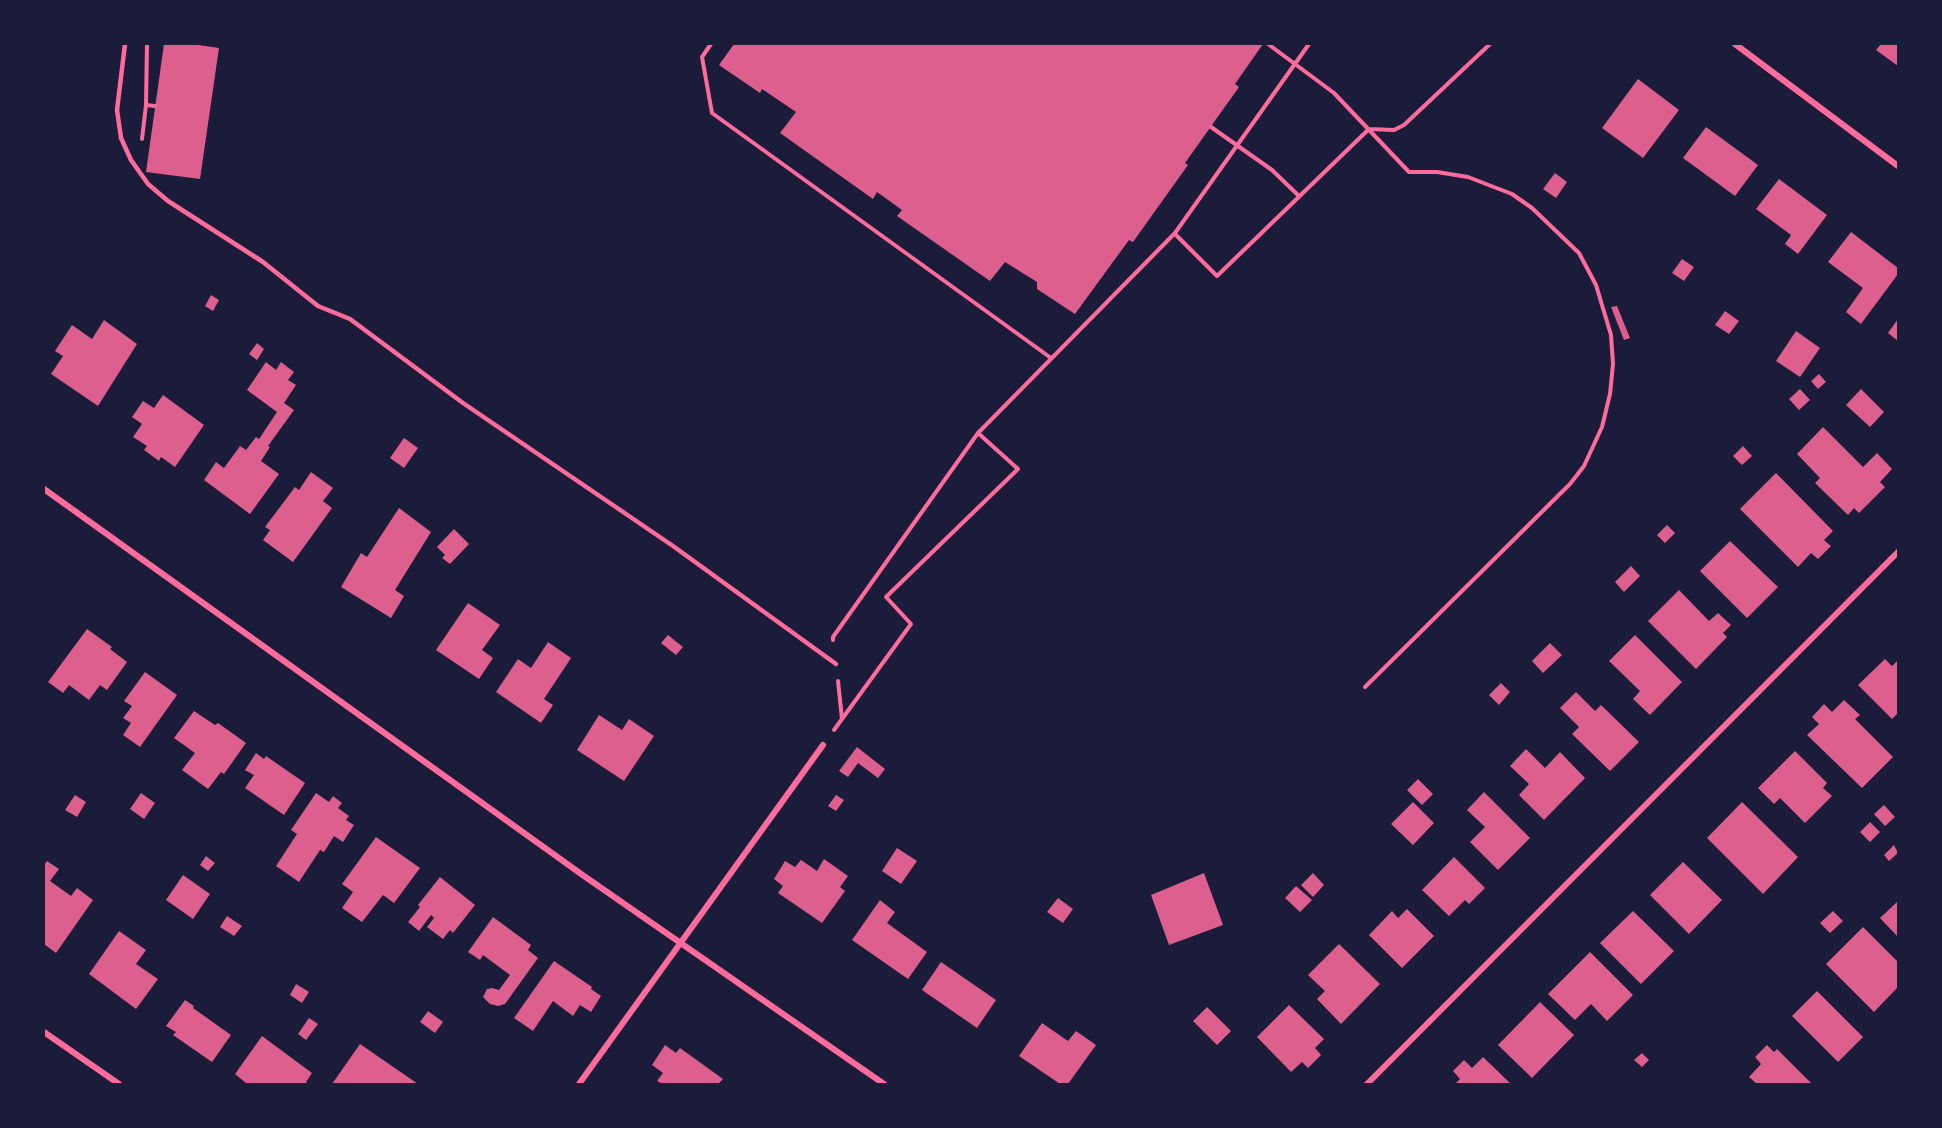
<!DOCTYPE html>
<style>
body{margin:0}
#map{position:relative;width:1942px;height:1128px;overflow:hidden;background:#1b1b3a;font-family:"DejaVu Sans",sans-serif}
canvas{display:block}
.frame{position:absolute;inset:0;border:45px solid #1b1b3a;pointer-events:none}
</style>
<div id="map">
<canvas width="1942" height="1128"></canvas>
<div class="frame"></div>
</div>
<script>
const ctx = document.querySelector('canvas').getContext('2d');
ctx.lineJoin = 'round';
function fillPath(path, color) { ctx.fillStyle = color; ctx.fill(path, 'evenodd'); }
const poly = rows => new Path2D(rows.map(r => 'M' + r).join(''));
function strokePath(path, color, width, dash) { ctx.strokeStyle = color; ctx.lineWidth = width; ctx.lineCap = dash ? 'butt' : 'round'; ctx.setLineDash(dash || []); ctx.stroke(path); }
fillPath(poly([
 [164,44,192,44,219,48,200,179,146,172],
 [734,44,1263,44,1235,84,1239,87,1185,163,1188,165,1133,242,1129,240,1075,314,1037,289,1037,282,1005,262,990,281,897,216,902,210,877,192,873,199,780,133,796,112,762,89,760,93,719,65],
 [1881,44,1898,44,1898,66,1876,50],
 [1638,79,1679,110,1643,158,1602,128],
 [1706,127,1758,165,1735,196,1683,158],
 [1555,173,1567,182,1556,198,1543,189],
 [1779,179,1827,215,1798,254,1785,244,1791,235,1756,209],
 [1851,232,1898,268,1898,274,1861,324,1846,312,1863,288,1828,262],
 [1682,259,1694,267,1684,281,1672,273],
 [211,295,219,300,213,311,205,306],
 [1617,306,1630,338,1624,340,1611,307],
 [1725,311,1739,321,1729,334,1715,325],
 [1898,319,1898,341,1888,333],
 [104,320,137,344,98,406,51,374,63,356,55,351,72,325,92,339],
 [1796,331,1820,348,1800,377,1776,361],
 [257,343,264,349,257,360,249,354],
 [266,362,276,370,281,362,294,372,288,380,296,385,284,403,294,410,268,446,270,447,261,461,279,474,250,514,204,480,216,462,224,468,240,446,246,450,256,437,259,439,277,412,247,390],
 [1819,374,1826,382,1818,389,1811,381],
 [1800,389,1810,400,1799,410,1789,399],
 [1861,389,1884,412,1870,427,1846,405],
 [163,395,204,425,175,467,161,457,159,461,144,450,147,446,133,437,142,424,132,417,143,401,154,408],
 [1823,427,1863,467,1877,453,1892,469,1880,482,1885,487,1859,513,1854,508,1848,515,1815,483,1820,478,1797,454],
 [404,438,418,448,404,468,390,458],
 [1743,446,1752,456,1742,465,1733,456],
 [311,472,333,488,323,501,332,508,293,562,263,540,270,530,265,527,295,487,299,490],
 [1776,473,1833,531,1824,540,1831,546,1818,559,1811,553,1798,567,1740,509],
 [399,508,431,532,395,590,404,596,391,618,341,587,361,553,367,557],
 [1667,525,1675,533,1665,543,1657,535],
 [454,529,469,544,450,564,442,558,445,555,437,547],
 [1730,541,1778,587,1747,618,1700,571],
 [1631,566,1640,576,1624,592,1615,582],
 [1679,590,1709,621,1718,613,1731,625,1723,633,1727,637,1696,669,1648,621],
 [468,603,500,625,482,650,493,658,479,679,436,650],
 [87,629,112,647,110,649,127,662,107,690,100,685,89,700,69,685,63,693,48,682],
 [668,635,683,647,676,655,661,643],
 [1635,635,1682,682,1650,715,1633,699,1640,691,1609,661],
 [548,642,571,658,544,699,553,705,541,723,496,692,518,659,531,668],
 [1550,643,1562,655,1543,673,1532,661],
 [1885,659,1892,666,1898,660,1898,713,1892,719,1858,685],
 [145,672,177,695,140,747,123,735,131,723,123,718,132,706,124,701],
 [1501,683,1510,692,1499,705,1489,695],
 [1576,692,1595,711,1601,705,1639,742,1610,771,1572,734,1579,727,1560,708],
 [1844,700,1860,715,1855,719,1893,757,1862,788,1807,735,1819,724,1812,717,1824,704,1832,712],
 [194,711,215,725,218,723,246,743,224,774,221,772,208,789,182,770,195,753,174,738],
 [599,715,622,730,629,719,654,736,624,781,577,750],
 [857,747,885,769,878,778,858,763,848,777,839,771],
 [1526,749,1545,768,1560,752,1585,778,1544,820,1519,795,1529,784,1510,766],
 [1795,751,1827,783,1823,788,1832,796,1805,823,1780,798,1774,804,1758,788],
 [256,753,264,759,266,756,305,783,284,815,245,788,254,775,245,770],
 [1418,779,1433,794,1422,805,1407,790],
 [1484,792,1530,838,1498,870,1470,842,1485,827,1467,810],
 [141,793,155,803,144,819,130,809],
 [316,793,329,802,333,796,342,803,338,808,349,816,346,820,354,825,343,842,334,836,324,852,320,850,299,882,276,866,297,834,291,830],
 [75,795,86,802,77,817,65,810],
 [836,795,844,800,836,811,828,806],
 [1413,802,1434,823,1413,845,1391,824],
 [1742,802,1798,857,1763,894,1707,838],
 [1884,805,1895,817,1885,826,1874,814],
 [1870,822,1880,832,1870,842,1860,832],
 [376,837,420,868,394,903,383,895,362,922,342,908,353,892,342,884],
 [1894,845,1898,853,1889,861,1884,855],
 [897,848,917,861,901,884,882,871],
 [206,856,215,863,208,871,200,865],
 [1454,857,1485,888,1469,904,1465,900,1449,916,1422,890],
 [824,859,848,876,840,887,845,891,822,923,778,893,783,886,774,879,785,861,795,867,801,860,817,871],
 [47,861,59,869,50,881,71,896,77,888,93,900,56,953,44,944,44,865],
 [1683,862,1722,900,1689,934,1650,895],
 [1204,873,1223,925,1169,945,1151,895],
 [1313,873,1324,885,1313,897,1301,885],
 [183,875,210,894,193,919,166,900],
 [440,877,475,905,453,933,450,930,443,939,427,927,434,918,431,915,419,931,408,922,420,907,418,905],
 [1296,886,1312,900,1300,912,1285,898],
 [1058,898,1073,909,1063,923,1047,912],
 [880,900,895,912,887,923,927,952,908,979,852,940],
 [1897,902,1898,903,1898,937,1880,918],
 [1407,909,1434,936,1402,968,1369,935,1392,911,1398,918],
 [1633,911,1674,951,1641,984,1600,943],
 [1833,911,1843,921,1830,933,1820,923],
 [227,916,242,926,234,936,220,927],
 [493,917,531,945,528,950,538,958,505,1004,498,1006,490,1004,483,997,487,989,492,988,499,990,510,975,483,955,480,960,468,952],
 [1863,927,1898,962,1898,987,1874,1012,1826,964],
 [119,931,146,950,136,964,158,979,136,1009,89,974],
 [1339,944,1380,984,1341,1024,1317,999,1325,991,1308,975],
 [1590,952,1633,995,1607,1021,1591,1004,1575,1020,1548,994],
 [554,961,592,987,591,989,601,996,591,1012,580,1005,573,1016,553,1001,533,1031,514,1018],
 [941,962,996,1000,977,1028,922,990],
 [296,984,309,992,302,1003,290,995],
 [1817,991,1863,1037,1838,1062,1792,1016],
 [185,1000,194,1006,193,1008,231,1035,212,1062,173,1035,176,1032,166,1026],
 [1540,1002,1574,1035,1532,1078,1498,1045],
 [1289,1005,1324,1039,1315,1048,1321,1055,1308,1068,1302,1062,1291,1072,1257,1037],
 [1207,1007,1231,1031,1217,1045,1193,1021],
 [428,1011,443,1022,435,1033,420,1022],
 [309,1018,318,1024,306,1040,298,1034],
 [1042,1023,1068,1041,1076,1031,1096,1045,1068,1084,1060,1084,1019,1056],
 [262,1036,312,1073,306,1082,308,1084,245,1084,246,1083,235,1074],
 [360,1044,418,1084,332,1084],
 [665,1045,676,1053,680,1048,723,1079,718,1084,663,1084,657,1081,663,1073,652,1065],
 [1767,1045,1774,1052,1777,1049,1812,1084,1757,1084,1749,1077,1761,1064,1755,1057],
 [1642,1053,1649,1060,1642,1067,1634,1060],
 [1483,1057,1511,1084,1455,1084,1460,1079,1453,1071,1464,1060,1472,1068]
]), '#dd5f8e');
strokePath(poly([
 [711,44,702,57,712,113,1051,358],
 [1268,44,1334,93,1409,172,1437,172,1468,177,1512,194,1532,208,1579,253,1596,285,1611,335,1613,364,1610,394,1602,427,1584,466,1570,484,1365,687],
 [146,105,155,106],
 [1211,127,1272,170,1299,196],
 [142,139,146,105,147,44],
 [1175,234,1217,276,1369,129,1394,130,1404,125,1490,44],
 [833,640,833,637,978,433,1175,233,1309,44],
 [838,681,842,719],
 [834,730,911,624,886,597,1018,469,978,433]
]), '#ff6b9d', 4);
strokePath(poly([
 [125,44,117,110,121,138,131,160,148,184,168,201,263,262,318,306,350,319,463,403,673,546,836,664]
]), '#ff6b9d', 4.5);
strokePath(poly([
 [1735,44,1898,166],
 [44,489,584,876,884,1084],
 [44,1032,119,1084],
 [579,1084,823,745],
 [1367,1084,1898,552]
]), '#ff6b9d', 6);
</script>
